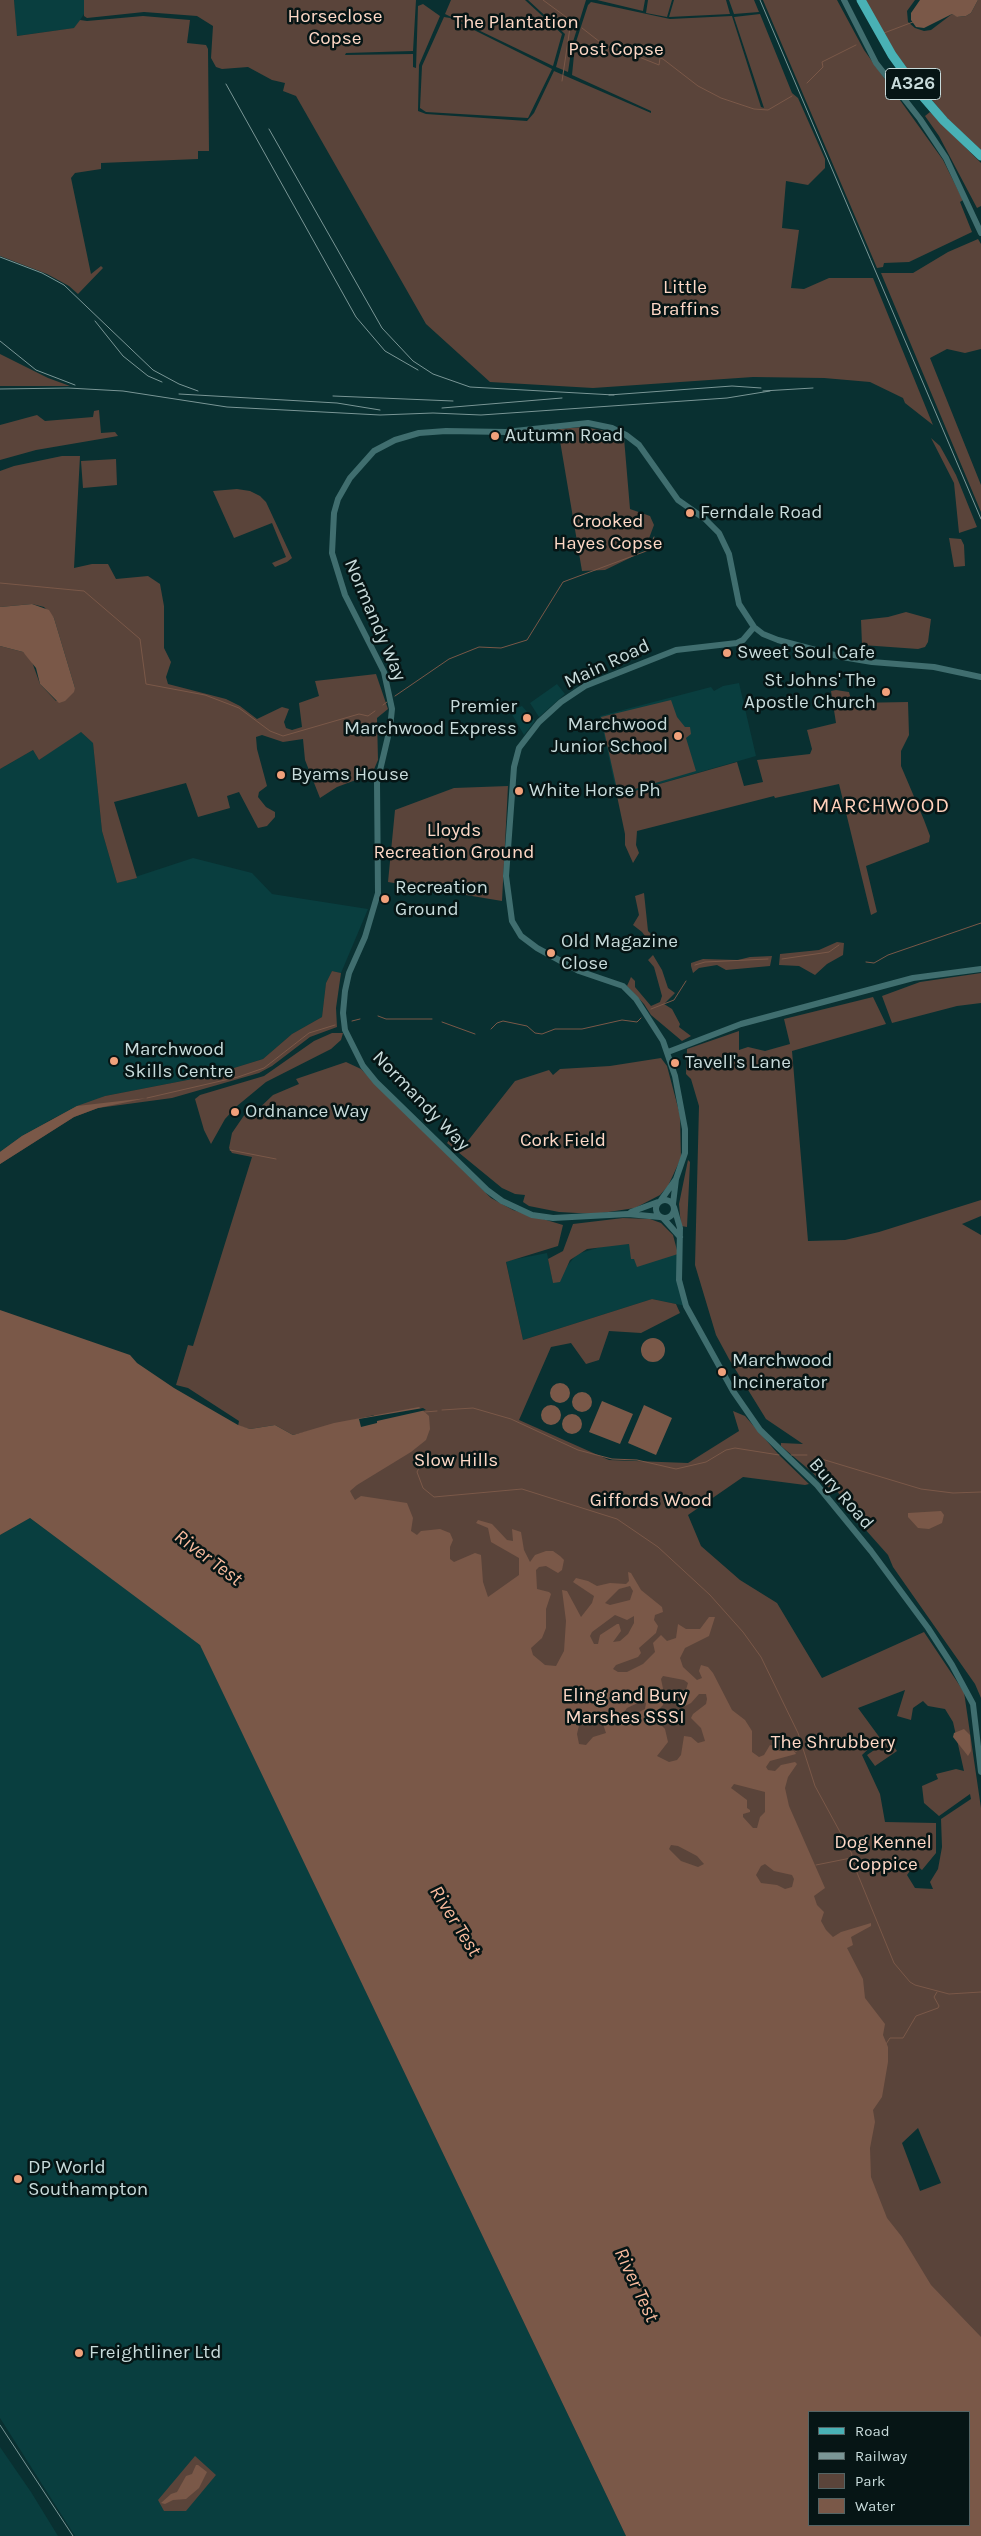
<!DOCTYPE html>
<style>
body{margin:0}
#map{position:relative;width:981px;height:2536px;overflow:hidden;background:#093031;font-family:Karla,sans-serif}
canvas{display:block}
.legend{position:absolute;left:808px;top:2411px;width:162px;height:115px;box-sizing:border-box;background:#061515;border:1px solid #546464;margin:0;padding:6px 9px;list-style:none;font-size:15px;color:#c8dbdb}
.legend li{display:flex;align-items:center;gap:10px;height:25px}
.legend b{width:25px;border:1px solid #546464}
</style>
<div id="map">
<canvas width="981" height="2536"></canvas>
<ul class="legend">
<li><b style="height:6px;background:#49b1b5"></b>Road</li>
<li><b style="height:6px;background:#7a9696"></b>Railway</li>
<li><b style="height:14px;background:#5a443a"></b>Park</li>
<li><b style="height:14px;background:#7a5848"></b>Water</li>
</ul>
</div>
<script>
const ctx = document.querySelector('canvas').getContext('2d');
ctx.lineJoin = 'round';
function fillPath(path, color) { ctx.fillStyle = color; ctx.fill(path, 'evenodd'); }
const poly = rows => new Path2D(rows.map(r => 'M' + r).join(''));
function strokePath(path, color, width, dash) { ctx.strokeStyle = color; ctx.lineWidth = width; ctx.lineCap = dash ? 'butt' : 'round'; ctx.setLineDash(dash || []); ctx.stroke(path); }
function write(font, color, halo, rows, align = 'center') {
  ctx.font = font + ' Karla,sans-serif'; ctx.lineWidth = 5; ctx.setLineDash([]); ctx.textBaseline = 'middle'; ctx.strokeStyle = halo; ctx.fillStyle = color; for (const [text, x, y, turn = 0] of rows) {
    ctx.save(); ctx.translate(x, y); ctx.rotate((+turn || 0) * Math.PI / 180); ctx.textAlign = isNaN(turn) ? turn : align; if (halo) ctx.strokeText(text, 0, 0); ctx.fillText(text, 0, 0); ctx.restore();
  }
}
fillPath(poly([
 [14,0,84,0,84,14,75,28,16,36],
 [739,683,756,756,617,796,600,716,711,687,714,691,723,686],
 [557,684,565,694,539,717,530,703],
 [522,706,535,721,524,735,510,711],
 [80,731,93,743,102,831,117,883,193,858,252,873,272,894,368,909,341,973,332,971,326,983,322,1017,292,1034,263,1059,208,1076,105,1096,52,1119,0,1152,0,769,33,750,39,760],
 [629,1244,632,1259,678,1254,686,1306,652,1299,523,1340,506,1261,547,1253,553,1283,577,1254,607,1245],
 [30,1518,200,1644,626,2536,75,2536,0,2418,0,1535],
 [0,2447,31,2492,58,2536,0,2536]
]), '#093e3f');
fillPath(poly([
 [0,0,14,0,17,36,74,28,80,20,87,21,143,16,190,20,187,43,206,45,208,49,209,151,198,151,198,159,101,163,101,169,75,173,71,178,91,274,101,266,103,268,78,294,69,286,47,274,0,256],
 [84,0,416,0,413,51,346,53,345,55,413,54,413,67,416,68,418,6,423,4,440,16,419,65,418,111,426,114,527,121,534,113,554,71,651,113,651,111,572,75,575,45,588,5,591,2,670,19,732,16,761,107,764,108,734,17,760,14,792,93,798,98,825,159,825,168,808,185,786,181,782,228,799,230,791,288,804,289,829,278,873,278,933,425,905,403,903,398,870,382,824,378,753,377,593,388,490,382,426,324,296,96,283,91,285,83,272,80,248,67,222,69,216,67,211,58,213,26,197,16,144,12,87,18,84,16],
 [451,0,525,0,562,34,553,66,445,14],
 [528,0,586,0,572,45,568,72,556,67,565,34],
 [597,0,645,0,643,11],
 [648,0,672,0,667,17,646,13],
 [674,0,726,0,730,14,669,17],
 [729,0,754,0,759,12,734,14],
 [763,0,837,0,864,50,943,160,963,200,960,202,972,232,909,262,884,263,883,267,877,268],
 [865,0,915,0,907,11,908,22,915,28,924,31,931,30,952,14,958,17,966,16,971,13,978,0,981,0,981,150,947,118,921,87,895,52],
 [444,17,450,18,552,69,528,118,426,112,420,108,422,66],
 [930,112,981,163,981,206,977,208,939,136,925,116],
 [978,239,981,244,981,349,965,353,947,349,930,358,981,485,981,512,881,273,913,273,948,252],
 [0,354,48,378,70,386,0,386],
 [99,410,101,433,115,432,118,436,36,450,0,460,0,425,37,415,45,421,93,417,94,411],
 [584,427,610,432,624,438,630,509,650,516,654,525,648,541,636,555,605,570,582,571,558,429],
 [931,438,940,446,956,475,977,527,959,533,954,483],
 [62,456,80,456,74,568,92,564,108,564,116,579,148,576,160,584,164,606,164,648,171,662,166,677,168,684,226,699,240,706,257,719,282,707,289,709,284,722,286,728,292,730,302,727,299,703,319,696,315,681,376,674,388,709,377,718,378,760,372,774,337,787,320,798,305,760,303,739,283,742,262,735,256,737,257,749,267,786,259,792,258,797,266,807,275,812,275,817,267,826,258,828,239,792,227,796,230,808,198,817,186,783,114,802,137,878,117,883,102,831,93,743,81,732,39,760,33,750,0,769,0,646,23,652,31,659,40,684,56,701,75,688,54,618,44,607,32,604,0,607,0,471,14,466],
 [116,459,117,485,83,488,81,461],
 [237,489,250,491,260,496,266,502,292,558,287,562,275,567,272,563,286,557,272,523,234,538,213,491],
 [949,538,961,539,964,545,965,566,954,567],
 [906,612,931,619,928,642,925,647,918,649,862,645,861,620,888,617],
 [836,690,849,692,852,703,908,702,909,735,901,751,901,766,924,820,930,836,929,842,866,866,877,912,871,915,839,784,775,798,774,796,637,831,636,845,639,853,633,863,625,845,625,834,617,796,737,762,744,786,763,782,757,760,810,754,812,749,807,730,836,723,831,691],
 [671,700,677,717,685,727,690,727,691,734,686,738,696,771,618,794,601,717],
 [508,786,502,901,388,882,395,810,454,788],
 [644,893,648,931,656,939,651,944,642,932,633,925,639,915,635,896],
 [837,942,844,943,843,955,827,964,815,975,799,966,779,965,780,954,819,950],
 [653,955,662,970,668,988,675,993,664,1004,672,1009,680,1024,679,1027,691,1036,682,1041,651,1015,644,1004,627,986,631,977,635,981,635,987,651,1006,660,1002,662,996,654,967,648,960],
 [772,956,770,966,726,970,717,965,699,968,693,973,691,966,691,963,703,959,738,960,750,957],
 [332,971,341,973,336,1008,337,1027,310,1037,272,1066,259,1073,172,1098,98,1108,74,1117,0,1164,0,1152,22,1136,77,1106,105,1096,208,1076,263,1059,292,1034,322,1017,326,983],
 [981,973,981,1003,957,1006,892,1023,882,996,920,982],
 [873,997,886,1024,792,1051,808,1241,845,1240,879,1232,981,1200,981,1216,962,1224,981,1235,981,1698,975,1684,893,1567,888,1555,856,1519,835,1488,825,1487,813,1473,781,1446,781,1443,803,1444,766,1419,729,1359,716,1335,695,1265,699,1106,691,1079,686,1074,687,1049,739,1031,739,1050,748,1047,765,1051,790,1044,784,1019],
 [332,1033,343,1033,341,1040,331,1049,266,1082,237,1106,225,1119,211,1144,204,1130,195,1099,200,1095,264,1076,314,1041],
 [661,1058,667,1066,680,1115,681,1158,668,1186,660,1195,635,1208,595,1214,559,1212,529,1206,523,1202,525,1195,515,1194,502,1188,447,1143,452,1136,463,1147,515,1081,549,1070,553,1075,560,1069,610,1066],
 [346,1062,361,1069,491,1198,513,1210,563,1225,558,1246,506,1262,523,1340,652,1299,676,1304,680,1313,641,1333,609,1331,599,1360,586,1364,571,1343,551,1347,519,1420,609,1460,688,1463,739,1431,733,1411,745,1416,779,1455,809,1484,805,1485,743,1477,688,1515,701,1546,740,1580,777,1603,822,1678,924,1632,964,1692,981,1808,981,2536,810,2525,970,2525,970,2412,810,2412,658,1885,325,1512,374,1415,293,1435,275,1425,250,1429,238,1426,239,1421,188,1388,176,1385,188,1345,193,1346,252,1157,232,1153,229,1148,232,1133,245,1114,251,1116,273,1095,299,1084,296,1079],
 [905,1690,897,1716,911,1720,913,1708,923,1701,928,1706,945,1709,953,1722,964,1771,956,1769,936,1774,938,1779,922,1786,924,1803,939,1816,970,1794,971,1799,941,1819,942,1847,938,1869,930,1882,933,1889,915,1888,907,1875,915,1864,922,1870,936,1853,936,1823,885,1822,880,1794,862,1755,880,1738,858,1708],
 [918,2128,941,2183,920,2191,902,2143],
 [688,1160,690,1162,687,1227,681,1226,679,1204],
 [623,1218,650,1219,661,1223,673,1235,678,1254,637,1267,634,1259,631,1259,629,1244,587,1249,570,1260,560,1282,553,1283,548,1259,563,1251,573,1224],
 [889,1740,897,1751,875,1766,867,1755],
 [195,2456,216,2475,186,2511,164,2511,158,2500]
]), '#5a443a');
fillPath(poly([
 [920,0,978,0,971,13,966,16,957,17,952,14,924,28,916,27,911,20,911,13],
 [32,604,49,610,54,618,75,688,74,692,65,701,59,703,40,684,36,668,23,652,0,646,0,607],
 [147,1098,98,1108,74,1117,0,1164,0,1152,22,1136,77,1106],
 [0,1310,130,1355,137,1363,174,1388,238,1425,250,1429,275,1425,293,1435,334,1423,419,1407,429,1416,430,1429,426,1440,411,1452,357,1485,350,1491,352,1495,355,1500,361,1496,407,1503,413,1518,411,1531,417,1535,421,1531,440,1529,450,1533,453,1540,450,1547,450,1559,454,1562,475,1553,481,1555,483,1582,488,1597,519,1575,519,1558,491,1542,488,1528,476,1523,478,1520,492,1524,507,1540,513,1541,512,1529,521,1532,524,1550,530,1562,535,1555,546,1551,553,1551,560,1556,564,1560,562,1570,558,1573,546,1566,539,1567,536,1570,537,1589,549,1592,551,1594,546,1609,546,1628,542,1638,531,1648,533,1655,545,1665,556,1666,564,1651,566,1621,562,1590,567,1591,581,1617,592,1603,594,1596,573,1582,576,1578,588,1581,597,1586,610,1583,626,1584,629,1581,628,1572,631,1573,641,1590,662,1607,663,1612,655,1615,654,1620,658,1626,656,1633,639,1648,641,1653,638,1657,616,1665,613,1669,618,1672,627,1672,643,1664,655,1652,653,1643,661,1635,667,1641,676,1638,678,1624,686,1629,700,1629,709,1617,715,1617,709,1636,685,1648,680,1658,683,1667,697,1680,702,1678,699,1671,701,1665,708,1667,713,1673,732,1710,745,1720,752,1731,752,1752,759,1757,764,1755,770,1745,775,1746,779,1751,794,1751,796,1754,770,1761,766,1767,768,1770,775,1771,781,1765,795,1762,797,1764,788,1777,785,1788,789,1806,825,1888,814,1896,817,1905,824,1912,821,1921,826,1930,833,1937,841,1932,871,1923,871,1926,851,1937,853,1945,847,1948,863,1979,865,1998,885,2024,883,2035,888,2047,888,2062,882,2097,873,2110,875,2122,870,2148,871,2177,887,2218,902,2237,931,2285,981,2337,981,2536,626,2536,200,1645,30,1518,0,1535],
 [630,1586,633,1591,630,1600,610,1605,605,1603,619,1589],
 [615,1615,627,1620,634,1616,634,1623,628,1634,620,1641,613,1642,621,1631,619,1624,617,1624,600,1635,598,1644,594,1644,590,1636,592,1632],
 [663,1676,684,1680,688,1683,685,1693,680,1699,680,1706,683,1707,691,1703,699,1694,706,1694,707,1699,706,1704,693,1714,691,1718,701,1728,705,1741,698,1743,691,1737,684,1736,681,1755,677,1760,669,1762,657,1756,668,1742,665,1729,661,1725,649,1725,648,1721,663,1705,665,1698,661,1679],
 [642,1701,646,1703,645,1709,620,1722,620,1718,627,1708],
 [583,1719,603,1724,606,1733,593,1737,586,1745,579,1744,577,1734,580,1721],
 [734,1784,765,1792,765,1812,760,1817,757,1828,753,1828,743,1817,743,1814,750,1812,750,1810,747,1808,747,1800,731,1788],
 [671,1845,678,1846,697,1856,704,1864,698,1867,681,1861,669,1849],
 [765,1864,774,1871,792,1875,794,1879,792,1887,785,1889,777,1885,761,1883,756,1875,761,1866],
 [810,2412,970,2412,970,2525,810,2525],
 '641 1350a12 12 0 1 1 24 0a12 12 0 1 1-24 0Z',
 '550 1393a10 10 0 1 1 20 0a10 10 0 1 1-20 0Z',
 '572 1402a10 10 0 1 1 20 0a10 10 0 1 1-20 0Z',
 [602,1401,633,1414,620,1444,589,1432],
 [644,1405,672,1418,656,1455,628,1443],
 '541 1415a10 10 0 1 1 20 0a10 10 0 1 1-20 0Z',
 '562 1424a10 10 0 1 1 20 0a10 10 0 1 1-20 0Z',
 [941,1511,944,1515,942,1523,929,1529,918,1528,908,1517,908,1513],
 [964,1729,970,1735,971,1751,968,1756,953,1737,954,1733],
 [196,2465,198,2465,207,2472,199,2488,186,2499,173,2500,165,2504,161,2503,171,2494,177,2492,186,2476,192,2474]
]), '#7a5848');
fillPath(poly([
 [423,1408,426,1410,377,1421,377,1423,361,1427,359,1419]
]), '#093031');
strokePath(poly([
 [543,0,577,25],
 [582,28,609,49,624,51,659,65,660,58,663,59,698,86,721,98,754,109,768,110,792,96],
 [884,33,913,22],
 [562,81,571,21],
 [807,83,823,67,822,62,856,45],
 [0,583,84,591,140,639,146,684,205,695,239,708,270,731,283,736,359,714,368,716,375,711],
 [395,696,449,659,479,647,501,648,527,640,563,582,649,550,654,537],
 [383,705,387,702],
 [782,959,829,952,839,945],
 [866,962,874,963,888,955,981,923],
 [695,965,705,962,768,959],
 [651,1009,674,1000,686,981],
 [378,1016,386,1019,432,1019],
 [352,1021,360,1019],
 [442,1022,475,1034],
 [491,1029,497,1023,503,1021,527,1026,535,1033,542,1034,555,1029,582,1029,622,1020,637,1022,641,1018],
 [147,1098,238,1077,264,1068,309,1033,335,1025],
 [230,1150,276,1159],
 [442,1410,473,1408,511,1419,578,1450,612,1459,637,1460,676,1469,706,1462,726,1450,735,1448,779,1455],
 [425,1412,437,1411],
 [791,1455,807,1455],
 [815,1457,921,1489,953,1493,981,1492],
 [422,1462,417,1472,423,1488,434,1497,522,1489,617,1519,658,1547,710,1595,743,1632,761,1657,798,1733,815,1786,852,1854,851,1858],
 [795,1752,802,1748],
 [816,1865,851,1858,894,1963,910,1982,915,1985,949,1994,981,1992],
 [886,2044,890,2038,903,2038,916,2016,938,2008,939,2006,934,1997,937,1992]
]), '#7a5848', 1);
strokePath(poly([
 [844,0,876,63,920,119,946,158,981,233],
 [668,1052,741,1024,913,978,981,969],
 '656 1209a9 9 0 1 1 18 0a9 9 0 1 1-18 0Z',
 [661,1200,676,1179],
 [673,1204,676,1179,685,1153,685,1129,675,1076,663,1041,636,999,623,986,579,971,537,948,521,936,512,921,506,876,514,767,519,748,539,722,561,702,585,686,676,650,737,643,743,640,754,627],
 [674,1207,680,1228,679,1280,686,1306,733,1391,760,1430,817,1485,871,1551,928,1628,952,1665,973,1704,981,1772],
 [631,1212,658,1202],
 [660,1217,628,1214,553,1218,532,1215,502,1201,487,1190,376,1082,363,1066,345,1030,343,1013,345,991,349,973,365,937,378,893,377,783,390,728,392,709,384,672,345,595,332,553,334,513,338,499,350,478,374,451,395,440,419,433,446,431,506,432,588,423,612,428,626,435,639,445,678,500,705,519,719,533,729,554,739,604,754,627,763,634,778,640,842,657,872,662,934,667,981,677],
 [663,1218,680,1237]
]), '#406e6f', 6);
strokePath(poly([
 [861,0,892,55,918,91,944,121,981,156]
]), '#49b1b5', 9);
strokePath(poly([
 [760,0,981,519],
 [226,84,356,317,385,351,418,370],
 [269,129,382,328,413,361,433,374,470,387,614,395],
 [0,257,42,273,64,285,153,370,179,384,198,391],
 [95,321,123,356,148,376,162,382],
 [0,341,36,370,75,385],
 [0,389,68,388,123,391,227,407,380,415,433,413,481,415,727,398,770,391],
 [763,391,813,388],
 [179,394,337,403,380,410],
 [609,395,732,386,761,388],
 [333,396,453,401],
 [442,408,562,398],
 [0,2425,73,2536]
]), '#7a9696', 1);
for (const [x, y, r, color] of [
 [495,436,5,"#f1a17b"],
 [690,513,5,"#f1a17b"],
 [727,653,5,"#f1a17b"],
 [886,692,5,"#f1a17b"],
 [527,718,5,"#f1a17b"],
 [678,736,5,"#f1a17b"],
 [281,775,5,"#f1a17b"],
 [519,791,5,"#f1a17b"],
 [385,899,5,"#f1a17b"],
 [551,953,5,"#f1a17b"],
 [114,1061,5,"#f1a17b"],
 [675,1063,5,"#f1a17b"],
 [235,1112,5,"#f1a17b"],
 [722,1372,5,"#f1a17b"],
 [18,2179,5,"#f1a17b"],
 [79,2353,5,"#f1a17b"]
]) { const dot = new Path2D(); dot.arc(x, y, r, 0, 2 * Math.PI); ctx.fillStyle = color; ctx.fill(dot); strokePath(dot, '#061515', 2); }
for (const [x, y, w] of [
 [913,84,55]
]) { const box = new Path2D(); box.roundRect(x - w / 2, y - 15.5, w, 31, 4); ctx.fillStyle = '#061515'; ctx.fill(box); strokePath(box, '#c8dbdb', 1); }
write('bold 18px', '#c8dbdb', null, [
 ["A326",913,84]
]);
write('19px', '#fed8c6', '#061515', [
 ["Horseclose",335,17],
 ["Copse",335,39],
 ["The Plantation",516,23],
 ["Post Copse",616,50],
 ["Little",685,288],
 ["Braffins",685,310],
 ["Crooked",608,522],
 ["Hayes Copse",608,544],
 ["Lloyds",454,831],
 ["Recreation Ground",454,853],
 ["Cork Field",563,1141],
 ["Slow Hills",456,1461],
 ["Giffords Wood",651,1501],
 ["Eling and Bury",625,1696],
 ["Marshes SSSI",625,1718],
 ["The Shrubbery",833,1743],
 ["Dog Kennel",883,1843],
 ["Coppice",883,1865]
]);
write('19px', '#c8dbdb', '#061515', [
 ["Autumn Road",505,436],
 ["Ferndale Road",700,513],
 ["Sweet Soul Cafe",737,653],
 ["St Johns' The",876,681,"right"],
 ["Apostle Church",876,703,"right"],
 ["Premier",517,707,"right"],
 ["Marchwood Express",517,729,"right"],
 ["Marchwood",668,725,"right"],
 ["Junior School",668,747,"right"],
 ["Byams House",291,775],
 ["White Horse Ph",529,791],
 ["Recreation",395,888],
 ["Ground",395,910],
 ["Old Magazine",561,942],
 ["Close",561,964],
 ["Marchwood",124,1050],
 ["Skills Centre",124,1072],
 ["Tavell's Lane",685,1063],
 ["Ordnance Way",245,1112],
 ["Marchwood",732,1361],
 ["Incinerator",732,1383],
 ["DP World",28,2168],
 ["Southampton",28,2190],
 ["Freightliner Ltd",89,2353]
], 'left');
write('19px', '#c8dbdb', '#061515', [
 ["Normandy Way",375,620,67],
 ["Main Road",607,664,-25],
 ["Normandy Way",421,1101,46],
 ["Bury Road",841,1494,49]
]);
write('italic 20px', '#f8ba9d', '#061515', [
 ["River Test",208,1558,37],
 ["River Test",455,1921,58],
 ["River Test",636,2285,65]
]);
ctx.letterSpacing = '1px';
write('21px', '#ffd0bb', '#061515', [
 ["MARCHWOOD",881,806]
]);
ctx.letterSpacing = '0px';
</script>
